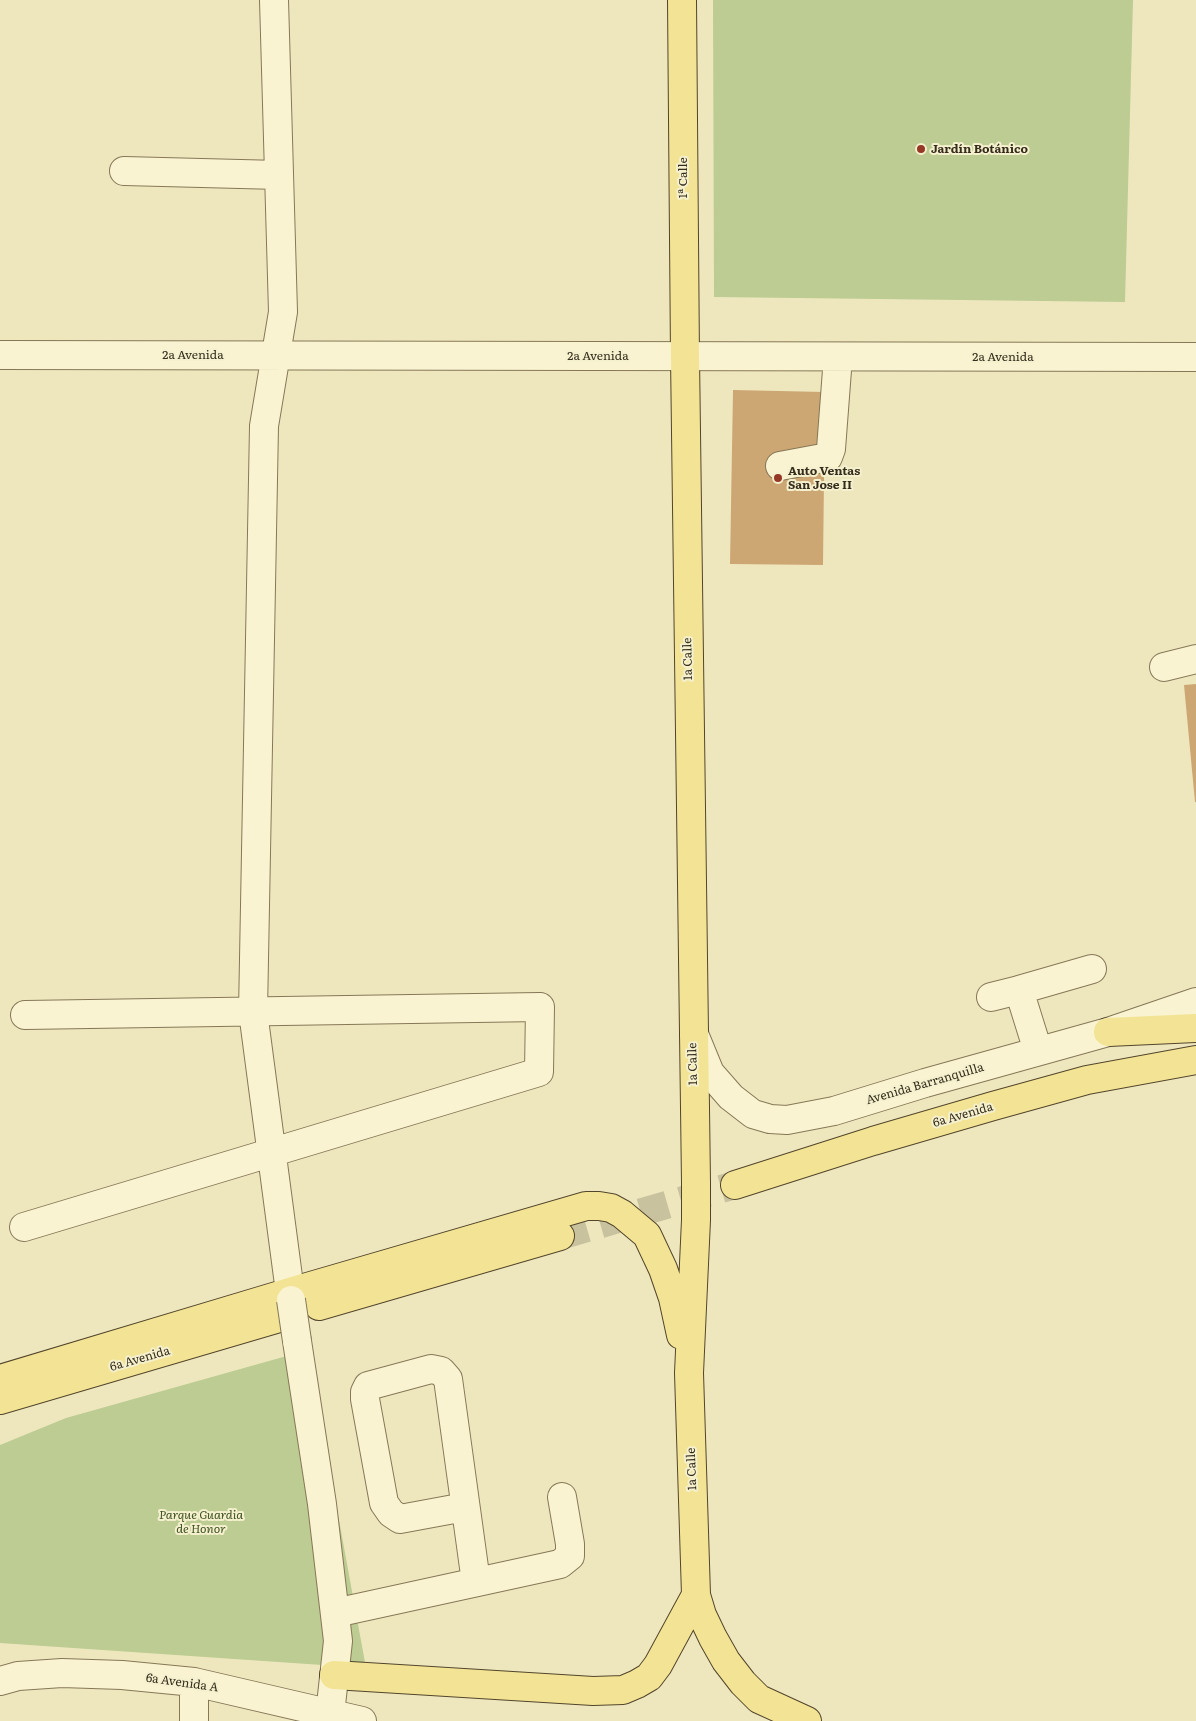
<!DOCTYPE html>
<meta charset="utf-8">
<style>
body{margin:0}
canvas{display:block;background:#eee7be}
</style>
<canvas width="1196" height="1721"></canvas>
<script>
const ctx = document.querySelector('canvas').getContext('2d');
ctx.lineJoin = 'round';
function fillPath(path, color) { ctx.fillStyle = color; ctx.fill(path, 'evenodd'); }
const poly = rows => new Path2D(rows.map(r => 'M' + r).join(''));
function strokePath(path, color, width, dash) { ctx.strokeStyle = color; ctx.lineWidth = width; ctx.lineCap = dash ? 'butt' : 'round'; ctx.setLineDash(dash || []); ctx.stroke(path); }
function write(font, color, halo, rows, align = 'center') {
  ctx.font = font + ' Literata,serif'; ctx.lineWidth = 4; ctx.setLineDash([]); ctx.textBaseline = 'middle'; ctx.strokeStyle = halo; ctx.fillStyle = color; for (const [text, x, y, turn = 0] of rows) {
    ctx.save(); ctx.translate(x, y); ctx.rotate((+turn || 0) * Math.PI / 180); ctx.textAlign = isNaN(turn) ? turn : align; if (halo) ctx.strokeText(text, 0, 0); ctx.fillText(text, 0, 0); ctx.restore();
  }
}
fillPath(poly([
 [713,0,1133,0,1125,302,714,297],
 [308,1350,366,1668,0,1643,0,1445,66,1418]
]), '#bccc92');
fillPath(poly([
 [733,390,825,392,823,565,730,564],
 [1196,684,1196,802,1195,802,1184,685]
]), '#cda773');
strokePath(poly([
 [560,1236,735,1185]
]), '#c9c29e', 28, [28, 14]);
const minor = poly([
 [274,0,283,312,264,426,253,1012,290,1292],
 [124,171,279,175],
 [0,355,1196,357],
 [780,466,828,457,831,449,838,357],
 [1164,667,1196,659],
 [1019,990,1092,969],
 [991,997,1019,990,1038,1051],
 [694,1034,710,1073,731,1097,753,1114,770,1119,787,1120,834,1111,925,1083,1108,1032,1196,1002],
 [24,1227,539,1072,540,1007,25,1015],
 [297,1341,322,1504,338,1641,330,1714],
 [465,1507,400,1519,391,1513,384,1503,365,1399,365,1392,368,1386,431,1369,441,1371,448,1379,476,1582],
 [335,1613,560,1564,570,1556,570,1544,562,1497],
 [0,1681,18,1676,62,1673,122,1675,194,1682,362,1721],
 [194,1721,194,1682]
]);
const major = poly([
 [682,0,685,357,696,1183,696,1220,689,1373,696,1595,702,1615,713,1638,726,1661,743,1683,759,1699,807,1721],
 [1108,1032,1196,1028],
 [735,1185,873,1141,993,1106,1087,1080,1196,1060],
 [319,1306,560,1236],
 [0,1379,290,1292,586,1206,599,1206,611,1208,622,1214,647,1235,663,1269,673,1298,681,1335],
 [0,1400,279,1318],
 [334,1675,593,1691,623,1690,637,1684,649,1677,658,1665,696,1595]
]);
strokePath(minor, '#867857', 30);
strokePath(major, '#53452b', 30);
strokePath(minor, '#f9f3d1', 28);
strokePath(major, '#f2e494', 28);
const minorBridge = poly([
 [291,1300,297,1341]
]);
strokePath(minorBridge, '#867857', 30, []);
strokePath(minorBridge, '#f9f3d1', 28);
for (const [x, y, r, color] of [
 [921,149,5,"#953826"],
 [778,478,5,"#953826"]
]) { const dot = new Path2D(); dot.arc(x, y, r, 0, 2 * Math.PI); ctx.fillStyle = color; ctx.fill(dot); strokePath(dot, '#f5f0ce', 2); }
write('bold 12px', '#352c1c', '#f5f0ce', [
 ["Jardín Botánico",931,149],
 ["Auto Ventas",788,471],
 ["San Jose II",788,485]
], 'left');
write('12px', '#352c1c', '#f5f0ce', [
 ["1ª Calle",683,178,-90],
 ["2a Avenida",193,355],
 ["2a Avenida",598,356],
 ["2a Avenida",1003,357],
 ["1a Calle",688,659,-91],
 ["1a Calle",693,1064,-91],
 ["Avenida Barranquilla",925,1084,-16],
 ["6a Avenida",963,1115,-16],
 ["6a Avenida",140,1359,-16],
 ["1a Calle",692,1469,-92],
 ["6a Avenida A",182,1683,8]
]);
write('italic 12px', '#3e5222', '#f5f0ce', [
 ["Parque Guardia",201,1515],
 ["de Honor",201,1529]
]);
</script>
